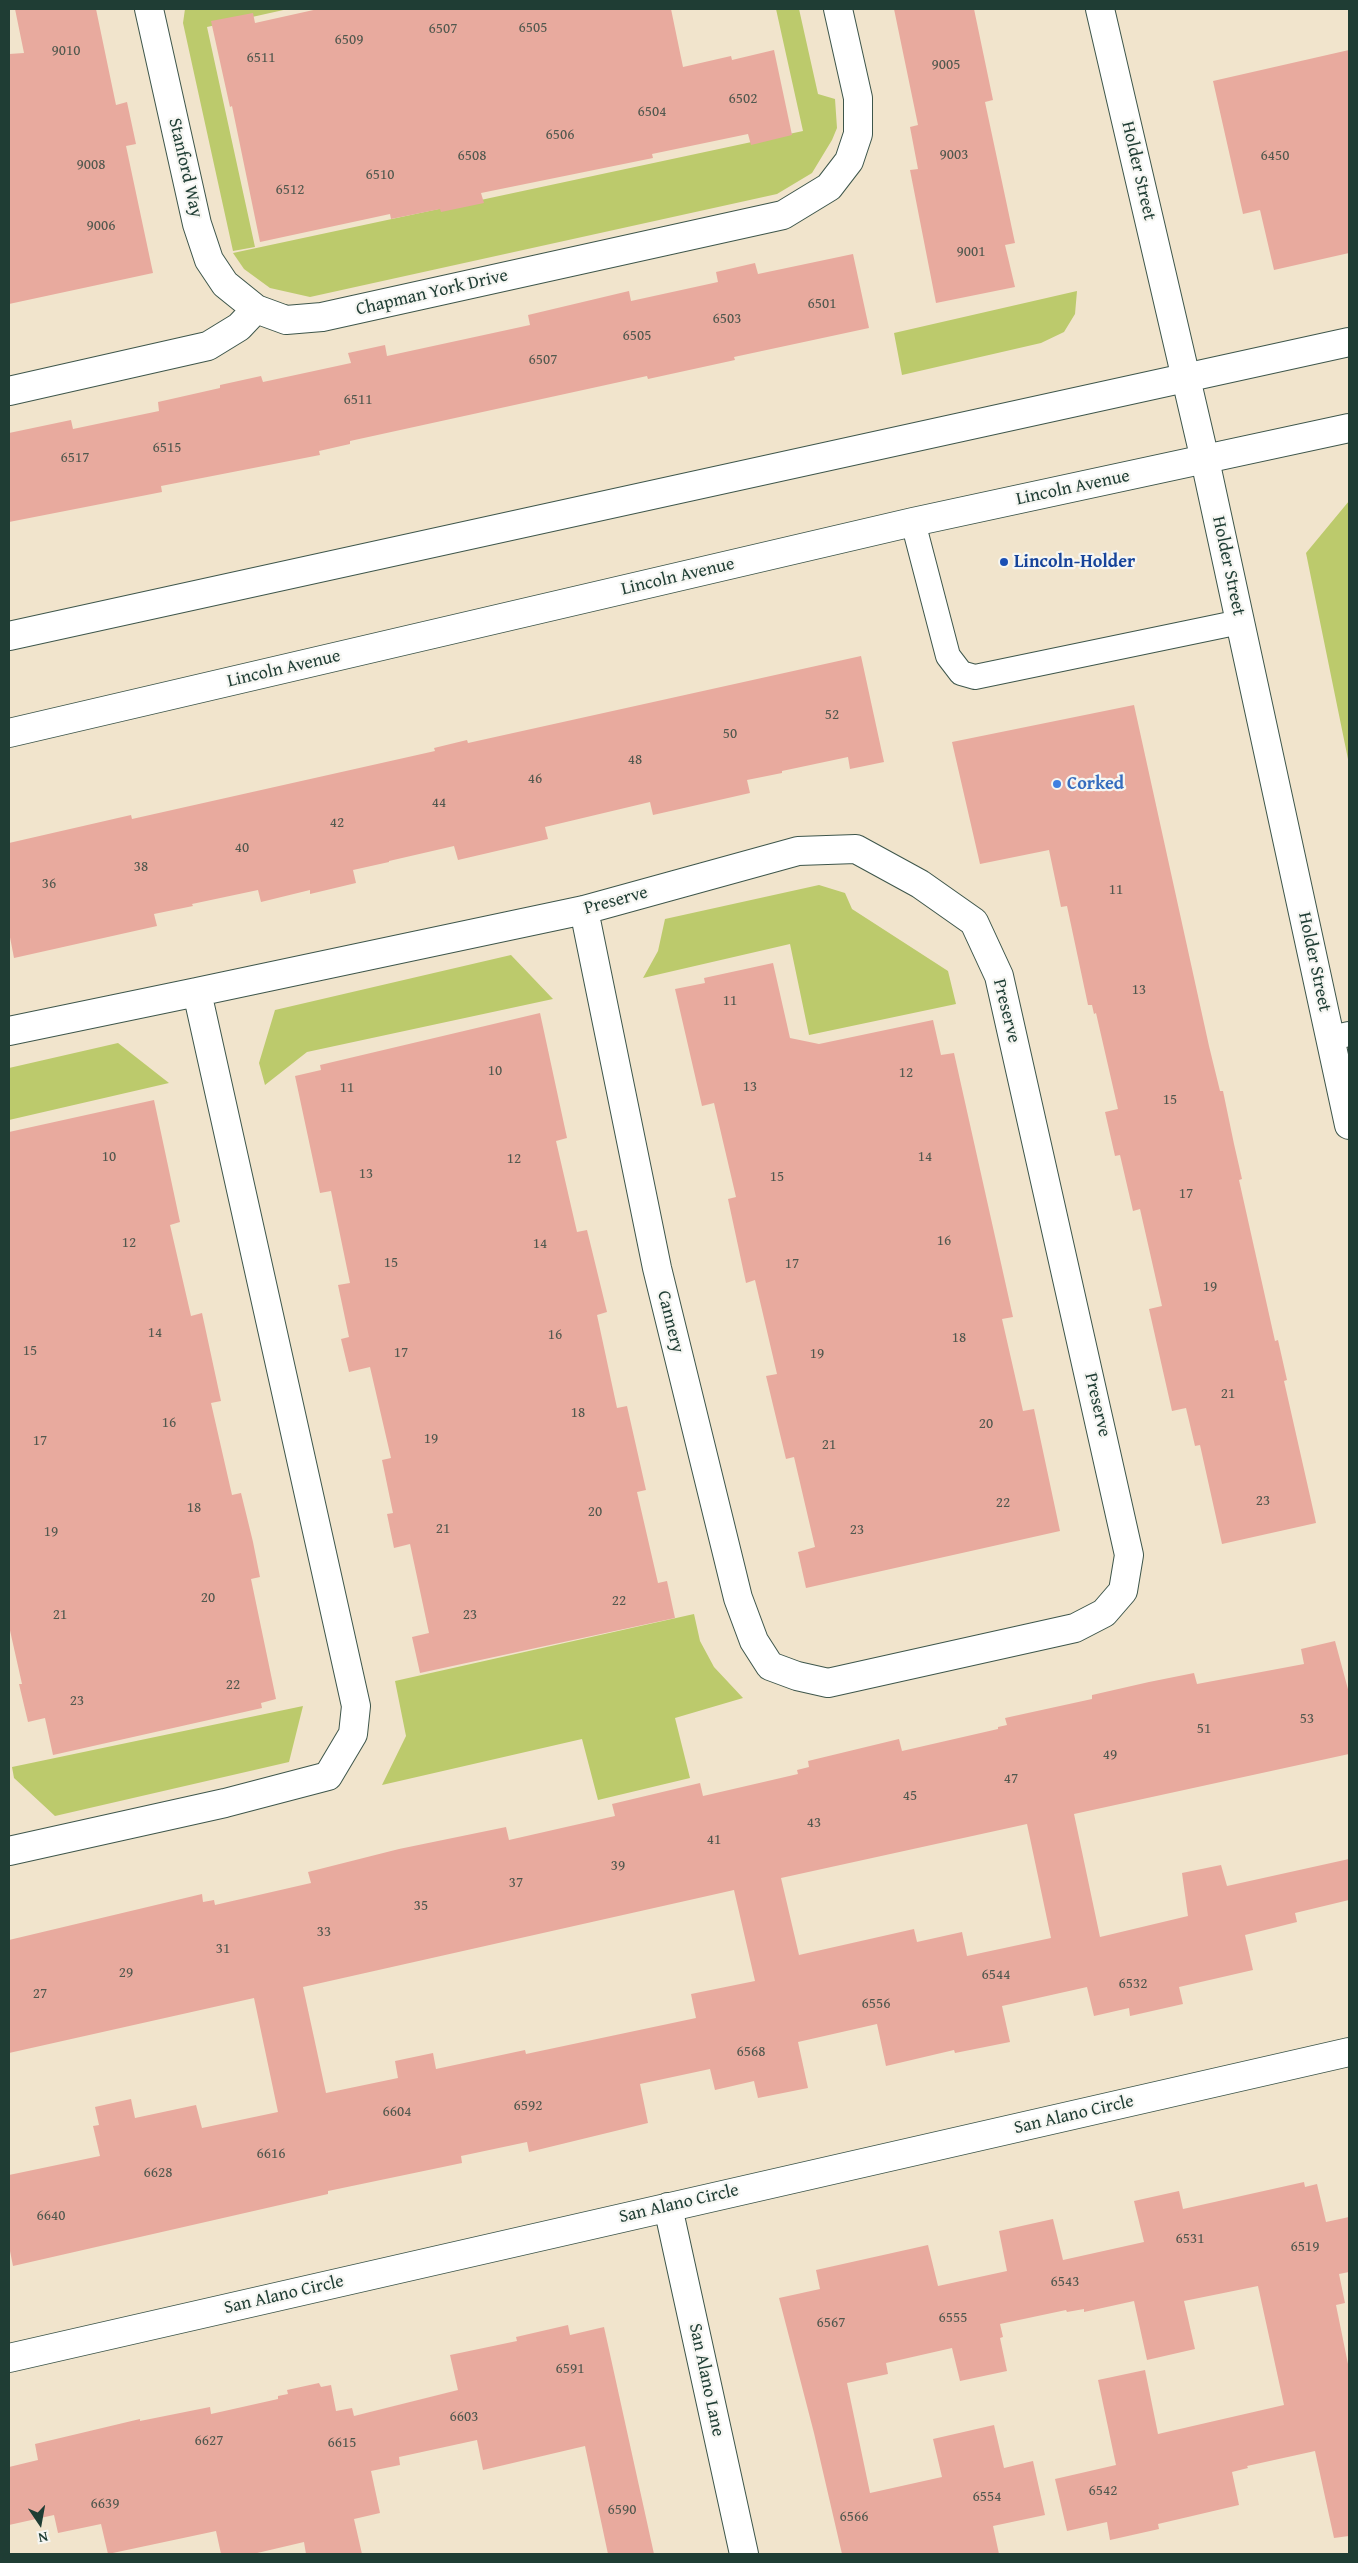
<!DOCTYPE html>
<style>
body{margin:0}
#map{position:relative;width:1358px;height:2563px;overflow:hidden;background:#f1e4cc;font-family:"Gentium Book Plus",serif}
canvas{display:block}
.frame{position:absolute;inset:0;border:10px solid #1f3d34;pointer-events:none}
.north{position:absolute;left:15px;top:2498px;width:50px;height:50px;-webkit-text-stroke:4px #f6f6f2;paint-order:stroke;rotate:168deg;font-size:14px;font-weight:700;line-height:20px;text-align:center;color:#1f3d34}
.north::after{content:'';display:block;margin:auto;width:18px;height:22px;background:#1f3d34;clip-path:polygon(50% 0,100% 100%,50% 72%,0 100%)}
</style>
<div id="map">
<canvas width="1358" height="2563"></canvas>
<div class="frame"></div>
<div class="north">N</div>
</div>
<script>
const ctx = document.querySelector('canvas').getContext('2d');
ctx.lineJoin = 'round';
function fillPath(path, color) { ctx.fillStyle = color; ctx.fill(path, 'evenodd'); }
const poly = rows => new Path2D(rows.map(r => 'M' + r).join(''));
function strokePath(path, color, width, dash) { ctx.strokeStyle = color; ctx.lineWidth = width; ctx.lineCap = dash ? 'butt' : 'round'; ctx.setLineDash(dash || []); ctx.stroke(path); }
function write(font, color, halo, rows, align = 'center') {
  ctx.font = font + ' "Gentium Book Plus",serif'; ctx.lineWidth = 4.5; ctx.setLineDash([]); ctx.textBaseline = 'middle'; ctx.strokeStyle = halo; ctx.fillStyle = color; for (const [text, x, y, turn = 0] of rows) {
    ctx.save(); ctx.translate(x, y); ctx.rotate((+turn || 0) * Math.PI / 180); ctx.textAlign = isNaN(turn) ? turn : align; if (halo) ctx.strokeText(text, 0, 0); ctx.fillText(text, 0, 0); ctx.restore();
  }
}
fillPath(poly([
 [185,9,288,9,207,27,255,247,233,251,183,23],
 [776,9,799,9,818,94,835,99,837,128,832,140,812,173,777,194,310,297,270,288,244,269,233,253,803,131],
 [1077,291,1075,314,1064,332,1041,343,902,375,894,333],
 [1349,501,1349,764,1306,553],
 [819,885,845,893,852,909,948,971,956,1004,809,1035,790,944,643,978,658,951,665,919],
 [511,955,553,999,307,1052,265,1085,259,1063,275,1010],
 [118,1043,169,1083,9,1120,9,1068],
 [694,1614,700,1641,714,1667,743,1698,675,1718,690,1778,598,1800,582,1739,382,1785,406,1736,395,1681],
 [303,1706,289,1762,55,1816,14,1778,12,1767]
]), '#bcca6c');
fillPath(poly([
 [15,9,96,9,116,105,127,102,136,144,126,146,153,273,9,304,9,54,24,53],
 [318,9,671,9,683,67,731,56,732,60,774,50,792,135,751,145,748,134,652,154,653,158,481,193,484,203,441,212,440,209,391,219,390,214,260,242,232,106,230,107,211,21,253,13,255,23],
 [894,9,974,9,993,100,985,102,1015,243,1005,245,1015,287,936,303,910,170,918,169,910,127,918,125],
 [1349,50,1349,253,1274,270,1260,210,1243,214,1213,81],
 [853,254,869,328,734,357,735,360,648,379,647,376,350,441,350,444,319,451,320,455,161,486,162,492,9,522,9,433,71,420,73,429,159,411,158,402,220,388,220,385,261,376,263,382,351,363,348,353,385,345,387,356,530,325,528,315,629,291,631,301,718,282,716,272,755,263,758,274],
 [861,656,884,762,850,769,848,757,782,771,782,773,747,780,750,793,653,815,650,802,545,827,548,839,458,860,454,846,389,861,389,862,353,870,356,883,310,894,310,890,261,902,258,890,192,904,193,906,154,914,157,926,14,958,9,932,9,843,131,815,132,819,435,751,434,748,467,740,468,743],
 [1134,705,1209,1046,1220,1091,1223,1091,1234,1144,1242,1179,1239,1180,1275,1341,1278,1340,1287,1380,1284,1381,1315,1518,1316,1523,1222,1544,1200,1445,1195,1446,1186,1408,1172,1411,1149,1309,1162,1306,1140,1209,1133,1211,1120,1155,1115,1156,1105,1112,1118,1109,1096,1013,1094,1014,1092,1005,1088,1005,1067,906,1061,907,1049,850,980,864,952,742],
 [773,963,790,1038,819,1044,933,1020,941,1055,954,1053,1013,1317,1002,1319,1023,1411,1034,1409,1060,1531,806,1588,798,1552,815,1547,794,1457,786,1459,766,1376,777,1374,755,1280,746,1283,728,1199,736,1197,714,1103,702,1106,675,989,705,983,704,978],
 [540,1013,567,1138,556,1141,577,1232,587,1230,607,1312,597,1315,617,1408,627,1406,646,1490,637,1492,658,1583,667,1581,675,1618,420,1673,412,1637,429,1633,410,1544,394,1548,387,1514,393,1513,382,1460,391,1458,370,1367,349,1372,341,1339,349,1337,338,1285,350,1283,331,1191,320,1193,295,1076,321,1070,320,1065],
 [154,1100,180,1222,170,1225,191,1316,202,1313,221,1401,211,1403,232,1495,241,1493,253,1542,260,1577,251,1579,276,1699,261,1703,262,1708,53,1755,45,1718,28,1722,19,1684,22,1684,9,1626,9,1132],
 [1335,1641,1349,1693,1349,1754,1074,1814,1100,1937,1188,1916,1182,1873,1221,1865,1227,1886,1349,1859,1349,1900,1295,1913,1297,1922,1245,1935,1253,1970,1179,1987,1183,2004,1130,2016,1129,2008,1094,2016,1087,1987,1002,2006,1010,2042,955,2053,954,2050,886,2066,877,2024,798,2042,808,2088,758,2098,754,2081,715,2090,710,2069,640,2084,648,2123,529,2152,527,2142,461,2156,462,2163,328,2191,328,2194,13,2266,9,2246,9,2175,100,2156,93,2126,99,2125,95,2107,131,2099,135,2118,196,2105,202,2128,278,2112,254,1998,9,2053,9,1940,202,1894,203,1902,214,1900,215,1905,311,1883,308,1872,399,1849,506,1827,509,1840,566,1827,615,1816,612,1804,700,1783,703,1796,798,1774,797,1770,809,1767,808,1761,899,1739,902,1751,998,1729,998,1727,1007,1725,1005,1718,1092,1699,1092,1695,1149,1682,1194,1673,1197,1684,1304,1664,1301,1649],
 [1027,1824,1051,1938,967,1956,962,1932,917,1942,914,1929,799,1955,781,1878],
 [734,1890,755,1981,691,1994,696,2018,526,2054,525,2050,436,2069,433,2053,395,2061,398,2078,326,2093,303,1987],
 [1304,2182,1305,2187,1317,2184,1326,2222,1349,2217,1349,2272,1339,2274,1345,2303,1336,2305,1349,2369,1349,2536,1334,2538,1315,2451,1247,2466,1248,2468,1232,2472,1239,2505,1158,2524,1159,2529,1110,2540,1107,2522,1067,2531,1055,2479,1116,2465,1098,2380,1145,2370,1158,2434,1284,2405,1258,2286,1184,2301,1195,2349,1147,2360,1134,2301,1084,2312,1084,2309,1067,2312,1066,2310,1000,2324,1003,2337,1000,2338,1007,2371,960,2381,952,2348,886,2363,888,2374,847,2383,870,2493,942,2477,933,2439,994,2425,1004,2468,1033,2461,1045,2515,993,2526,999,2554,842,2554,814,2433,779,2298,820,2289,816,2270,928,2245,938,2286,1007,2271,999,2231,1053,2219,1063,2260,1144,2242,1134,2201,1179,2191,1183,2209],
 [568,2325,570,2335,604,2327,654,2554,608,2554,585,2446,483,2470,477,2440,399,2457,400,2465,371,2471,380,2513,354,2519,362,2554,306,2554,304,2542,253,2554,221,2554,216,2531,108,2554,101,2524,58,2533,54,2515,9,2525,9,2467,38,2460,35,2444,140,2419,140,2421,210,2407,211,2414,278,2399,278,2396,288,2394,287,2390,319,2383,321,2387,331,2385,336,2411,352,2408,354,2416,458,2390,450,2355,517,2341,516,2337]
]), '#e8aa9e');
const lane = poly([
 [913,522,948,656,961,673,975,677,1240,622],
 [1331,1038,1349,1034]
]);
const street = poly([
 [149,9,197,224,209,260,225,284,256,309],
 [9,391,208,346,239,327,256,309,286,320,322,317,783,215,829,187,849,161,858,134,858,98,838,9],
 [197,992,584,910,798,851,856,849,920,884,974,922,999,976,1129,1555,1123,1591,1104,1613,1075,1628,828,1683,797,1676,770,1666,754,1641,738,1598,657,1268,584,910],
 [9,1031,197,992,356,1706,353,1734,328,1776,225,1803,9,1851],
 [668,2207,744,2554],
 [9,2358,1349,2052]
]);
const secondary = poly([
 [1100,9,1205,460,1349,1125]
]);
const primary = poly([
 [9,636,1349,342],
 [9,733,913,522,1349,428]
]);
strokePath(lane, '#3e564b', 26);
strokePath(street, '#3e564b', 30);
strokePath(secondary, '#3e564b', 30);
strokePath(primary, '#3e564b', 30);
strokePath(lane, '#fff', 24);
strokePath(street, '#fff', 28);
strokePath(secondary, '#fff', 28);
strokePath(primary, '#fff', 28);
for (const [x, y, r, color] of [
 [1004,562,5,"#1a4fb4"],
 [1057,784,5,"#3f7fe0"]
]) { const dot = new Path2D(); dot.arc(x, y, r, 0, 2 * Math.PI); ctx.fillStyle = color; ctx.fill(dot); strokePath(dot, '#f6f6f2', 2); }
write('15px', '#51584e', null, [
 ["6505",533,28],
 ["6507",443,29],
 ["6509",349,40],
 ["9010",66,51],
 ["6511",261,58],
 ["9005",946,65],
 ["6502",743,99],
 ["6504",652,112],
 ["6506",560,135],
 ["9003",954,155],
 ["6508",472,156],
 ["6450",1275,156],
 ["9008",91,165],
 ["6510",380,175],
 ["6512",290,190],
 ["9006",101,226],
 ["9001",971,252],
 ["6501",822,304],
 ["6503",727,319],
 ["6505",637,336],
 ["6507",543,360],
 ["6511",358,400],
 ["6515",167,448],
 ["6517",75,458],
 ["52",832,715],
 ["50",730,734],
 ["48",635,760],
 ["46",535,779],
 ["44",439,803],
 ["42",337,823],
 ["40",242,848],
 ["38",141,867],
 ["36",49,884],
 ["11",1116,890],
 ["13",1139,990],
 ["11",730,1001],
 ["10",495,1071],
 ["12",906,1073],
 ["13",750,1087],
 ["11",347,1088],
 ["15",1170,1100],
 ["10",109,1157],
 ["14",925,1157],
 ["12",514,1159],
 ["13",366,1174],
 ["15",777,1177],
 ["17",1186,1194],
 ["16",944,1241],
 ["12",129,1243],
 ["14",540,1244],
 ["15",391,1263],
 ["17",792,1264],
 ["19",1210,1287],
 ["14",155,1333],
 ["16",555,1335],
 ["18",959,1338],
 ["15",30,1351],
 ["17",401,1353],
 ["19",817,1354],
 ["21",1228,1394],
 ["18",578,1413],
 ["16",169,1423],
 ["20",986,1424],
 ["19",431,1439],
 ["17",40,1441],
 ["21",829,1445],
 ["23",1263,1501],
 ["22",1003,1503],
 ["18",194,1508],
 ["20",595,1512],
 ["21",443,1529],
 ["23",857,1530],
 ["19",51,1532],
 ["20",208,1598],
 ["22",619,1601],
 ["21",60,1615],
 ["23",470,1615],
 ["22",233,1685],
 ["23",77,1701],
 ["53",1307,1719],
 ["51",1204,1729],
 ["49",1110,1755],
 ["47",1011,1779],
 ["45",910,1796],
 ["43",814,1823],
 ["41",714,1840],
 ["39",618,1866],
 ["37",516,1883],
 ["35",421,1906],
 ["33",324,1932],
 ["31",223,1949],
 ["29",126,1973],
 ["6544",996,1975],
 ["6532",1133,1984],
 ["27",40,1994],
 ["6556",876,2004],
 ["6568",751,2052],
 ["6592",528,2106],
 ["6604",397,2112],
 ["6616",271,2154],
 ["6628",158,2173],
 ["6640",51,2216],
 ["6531",1190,2239],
 ["6519",1305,2247],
 ["6543",1065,2282],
 ["6555",953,2318],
 ["6567",831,2323],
 ["6591",570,2369],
 ["6603",464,2417],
 ["6627",209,2441],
 ["6615",342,2443],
 ["6542",1103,2491],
 ["6554",987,2497],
 ["6639",105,2504],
 ["6590",622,2510],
 ["6566",854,2517]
]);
write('18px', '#1f3d34', '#f6f6f2', [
 ["Stanford Way",185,168,77],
 ["Holder Street",1138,171,77],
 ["Chapman York Drive",432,293,-13],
 ["Lincoln Avenue",1073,488,-12],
 ["Holder Street",1228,566,78],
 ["Lincoln Avenue",678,577,-13],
 ["Lincoln Avenue",284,669,-13],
 ["Preserve",616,901,-15],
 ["Holder Street",1314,962,78],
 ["Preserve",1006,1011,76],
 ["Cannery",670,1322,76],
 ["Preserve",1097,1405,77],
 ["San Alano Circle",1074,2115,-13],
 ["San Alano Circle",679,2204,-13],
 ["San Alano Circle",284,2295,-13],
 ["San Alano Lane",706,2380,78]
]);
write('bold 18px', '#164399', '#f6f6f2', [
 ["Lincoln-Holder",1014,562]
], 'left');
write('bold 18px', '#366cbe', '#f6f6f2', [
 ["Corked",1067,784]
], 'left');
</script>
